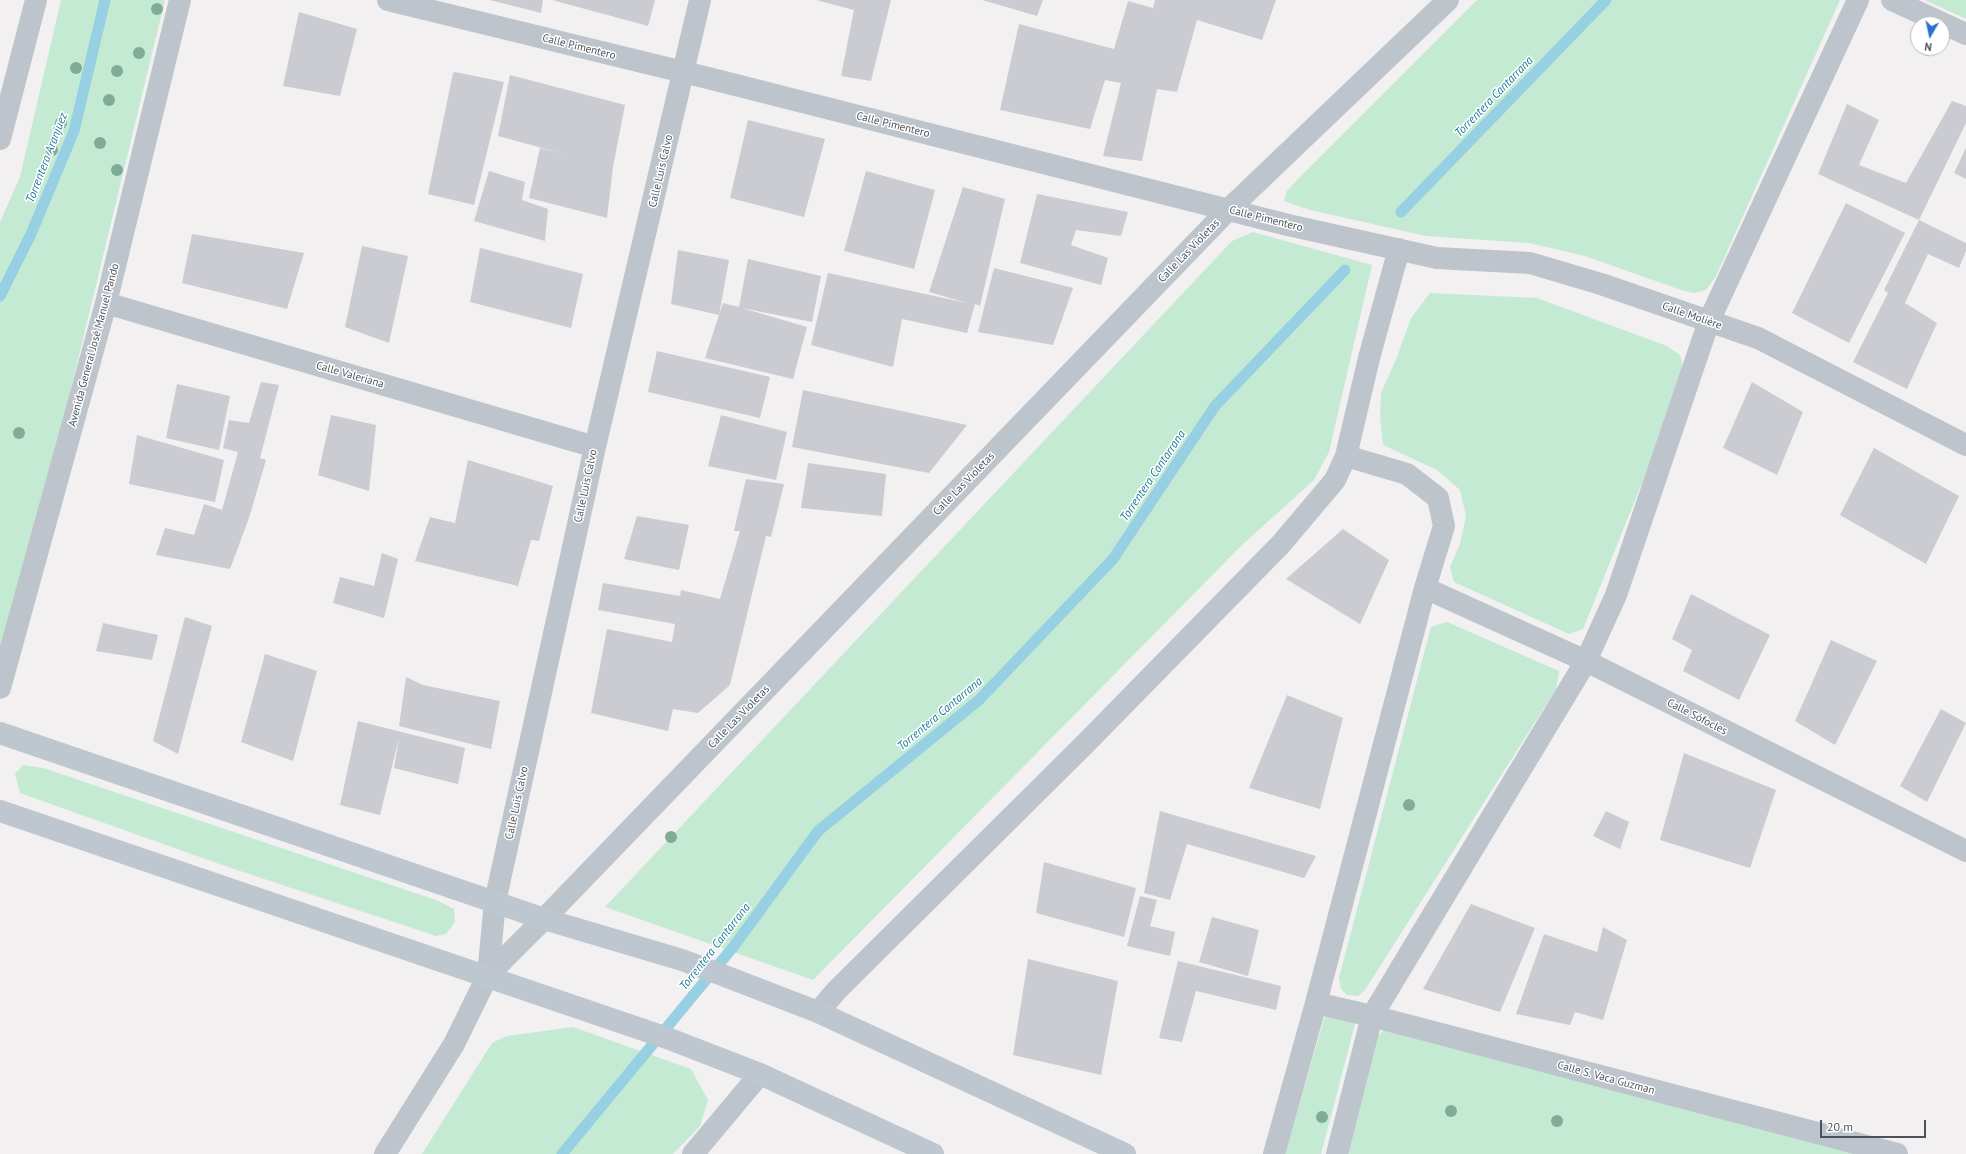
<!DOCTYPE html>
<meta charset="utf-8">
<style>
body{margin:0}
#map{position:relative;width:1966px;height:1154px;overflow:hidden;background:#f2f0f0;font-family:"PT Sans",sans-serif}
canvas{display:block}
.north{position:absolute;left:1910px;top:16px;width:40px;height:40px;box-sizing:border-box;background:#fff;border:1px solid #b7babd;border-radius:50%;rotate:189deg;font-size:11px;font-weight:700;line-height:16px;text-align:center;color:#4a535b}
.north::after{content:'';display:block;margin:auto;width:14px;height:18px;background:#2f6fcd;clip-path:polygon(50% 0,100% 100%,50% 72%,0 100%)}
.scale{position:absolute;left:1820px;top:1120px;width:106px;height:18px;box-sizing:border-box;border:2px solid #4a535b;border-top:0;padding-left:5px;font-size:12px;line-height:14px;white-space:nowrap;color:#4a535b;-webkit-text-stroke:3px #fff;paint-order:stroke}
</style>
<div id="map">
<canvas width="1966" height="1154"></canvas>
<div class="north">N</div>
<div class="scale">20 m</div>
</div>
<script>
const ctx = document.querySelector('canvas').getContext('2d');
ctx.lineJoin = 'round';
function fillPath(path, color) { ctx.fillStyle = color; ctx.fill(path, 'evenodd'); }
const poly = rows => new Path2D(rows.map(r => 'M' + r).join(''));
function strokePath(path, color, width, dash) { ctx.strokeStyle = color; ctx.lineWidth = width; ctx.lineCap = dash ? 'butt' : 'round'; ctx.setLineDash(dash || []); ctx.stroke(path); }
function write(font, color, halo, rows, align = 'center') {
  ctx.font = font + ' "PT Sans",sans-serif'; ctx.lineWidth = 3; ctx.setLineDash([]); ctx.textBaseline = 'middle'; ctx.strokeStyle = halo; ctx.fillStyle = color; for (const [text, x, y, turn = 0] of rows) {
    ctx.save(); ctx.translate(x, y); ctx.rotate((+turn || 0) * Math.PI / 180); ctx.textAlign = isNaN(turn) ? turn : align; if (halo) ctx.strokeText(text, 0, 0); ctx.fillText(text, 0, 0); ctx.restore();
  }
}
fillPath(poly([
 [61,0,165,0,28,566,0,658,0,222,20,177],
 [1477,0,1840,0,1716,276,1706,290,1694,293,1681,290,1585,256,1529,243,1426,236,1310,210,1284,201,1287,191,1300,177],
 [1925,0,1966,0,1966,19],
 [1253,232,1372,265,1329,452,1314,480,1242,545,813,980,605,907,1232,241],
 [1430,293,1537,298,1667,346,1680,355,1684,370,1682,384,1583,629,1569,634,1454,582,1450,567,1460,544,1466,516,1460,490,1437,470,1383,445,1380,416,1381,393,1397,357,1411,318],
 [1447,622,1559,671,1558,679,1556,689,1365,990,1358,996,1347,995,1341,989,1339,978,1431,627],
 [23,765,43,768,436,900,454,909,455,922,446,934,436,936,225,866,20,793,15,774],
 [1330,1007,1354,1015,1355,1024,1321,1154,1285,1154,1324,1019],
 [1387,1026,1883,1154,1347,1154,1377,1037],
 [573,1027,691,1069,708,1100,700,1126,673,1154,422,1154,492,1043,507,1036]
]), '#c4ead4');
strokePath(poly([
 [1401,212,1606,0],
 [0,296,31,234,74,131,105,0],
 [562,1154,734,946,818,831,979,700,1113,559,1215,406,1345,270]
]), '#96d0e2', 11);
fillPath(poly([
 [490,0,543,0,541,13],
 [552,0,655,0,648,26],
 [816,0,891,0,871,81,841,76,854,10],
 [982,0,1043,0,1037,16],
 [1155,0,1276,0,1262,40,1197,20,1177,92,1157,89,1142,161,1103,156,1121,83,1105,80,1090,129,1000,110,1019,24,1114,49,1128,1,1160,10,1153,8],
 [299,12,357,29,340,96,283,86],
 [455,72,504,82,474,205,428,194,453,73],
 [510,75,625,105,613,167,607,218,529,198,540,148,561,153,498,136],
 [1952,101,1966,106,1966,123,1919,220,1818,174,1847,104,1879,120,1859,165,1906,183],
 [748,120,825,139,804,217,730,198],
 [1966,148,1966,179,1954,173],
 [489,171,525,182,522,200,548,209,545,241,474,221],
 [866,171,935,190,914,269,844,251],
 [963,187,1005,199,980,306,975,304,967,333,902,319,893,367,811,345,828,273,967,303,929,292],
 [1037,194,1128,212,1121,236,1076,230,1071,245,1108,258,1101,285,1020,263],
 [1846,203,1905,233,1849,343,1792,313],
 [1919,220,1966,243,1966,251,1959,268,1928,254,1905,303,1937,323,1907,389,1853,362,1888,293,1884,290],
 [192,234,304,253,287,309,182,283],
 [362,246,408,256,389,343,345,327],
 [480,248,583,274,571,328,470,302],
 [678,250,729,260,719,315,723,303,739,307,748,259,821,276,812,322,742,308,807,327,793,379,705,358,719,315,671,304],
 [994,268,1073,288,1053,345,978,332],
 [657,351,770,377,760,418,648,392],
 [261,382,279,385,260,458,266,460,249,518,230,569,156,555,165,528,194,535,204,504,222,510,238,452,223,448,229,420,249,423],
 [1752,382,1803,412,1777,475,1723,448],
 [177,384,230,396,219,450,166,438],
 [803,390,967,425,929,473,792,447],
 [331,415,376,425,369,491,318,475],
 [721,415,787,432,776,480,708,466],
 [137,435,224,460,215,502,129,484],
 [1874,448,1959,496,1926,564,1840,515],
 [468,460,553,486,539,541,531,540,518,586,415,561,430,517,455,523],
 [808,463,886,474,882,516,801,508],
 [746,479,784,484,771,537,766,536,730,685,698,713,673,709,668,731,591,713,607,629,672,642,675,624,598,610,603,583,680,596,681,590,720,599,740,531,734,531],
 [637,516,689,525,679,570,624,559],
 [1343,529,1389,560,1360,624,1286,579],
 [382,553,398,559,384,618,333,603,340,577,374,586],
 [1691,594,1770,635,1739,700,1683,671,1692,650,1672,639],
 [185,617,212,626,178,754,153,741],
 [103,623,158,635,152,660,96,651],
 [1831,640,1877,661,1835,745,1795,721],
 [265,654,317,671,293,761,241,742],
 [406,677,423,685,500,701,491,749,399,726],
 [1287,695,1343,718,1320,809,1249,788],
 [1941,709,1966,723,1927,802,1900,786],
 [358,721,465,748,458,784,394,768,399,738,380,815,340,805],
 [1684,753,1776,790,1750,868,1660,840],
 [1160,811,1316,856,1304,878,1187,844,1170,900,1144,893],
 [1606,811,1629,822,1620,849,1593,836],
 [1044,862,1136,888,1124,937,1036,913],
 [1140,896,1157,900,1150,926,1175,932,1170,956,1127,946],
 [1471,904,1535,928,1500,1012,1423,989],
 [1212,917,1259,930,1248,976,1199,962],
 [1603,927,1627,940,1603,1020,1575,1012,1570,1025,1516,1014,1544,934,1597,952],
 [1028,959,1118,981,1101,1075,1013,1055],
 [1178,961,1281,986,1276,1010,1196,991,1182,1042,1159,1038]
]), '#cbccd2');
strokePath(poly([
 [388,0,712,79,1288,225,1437,258,1530,263,1601,284,1758,338,1966,445],
 [1892,0,1966,34],
 [0,139,36,0],
 [106,303,595,447],
 [1425,588,1586,661,1966,851],
 [0,688,106,303,180,0],
 [488,975,495,902,595,447,700,0],
 [1316,1003,1372,1016,1897,1154],
 [818,1012,837,990,1085,744,1281,544,1335,480,1346,456,1369,358,1399,249],
 [385,1154,454,1044,488,975,544,919,1228,210,1448,0],
 [693,1154,760,1074],
 [1274,1154,1316,1003,1425,588,1444,526,1438,498,1407,474,1346,456],
 [1337,1154,1372,1016,1586,661,1616,595,1709,321,1858,0]
]), '#bdc4cb', 22);
strokePath(poly([
 [0,733,544,919,682,960,730,978,818,1012,1125,1154],
 [0,811,667,1038,760,1074,933,1154]
]), '#bec6cf', 22);
ctx.fillStyle = '#80ac97';
for (const [x, y] of [
 [157,9],
 [139,53],
 [76,68],
 [117,71],
 [109,100],
 [61,123],
 [100,143],
 [52,150],
 [117,170],
 [19,433],
 [1409,805],
 [671,837],
 [1451,1111],
 [1322,1117],
 [1557,1121]
]) { ctx.beginPath(); ctx.arc(x, y, 6, 0, 2 * Math.PI); ctx.fill(); }
write('11px', '#4a535b', '#fff', [
 ["Calle Pimentero",579,47,14],
 ["Calle Pimentero",893,125,14],
 ["Calle Luis Calvo",661,171,-77],
 ["Calle Pimentero",1266,219,14],
 ["Calle Las Violetas",1189,251,-46],
 ["Calle Molière",1692,316,19],
 ["Avenida General José Manuel Pando",94,345,-75],
 ["Calle Valeriana",350,375,16],
 ["Calle Las Violetas",964,484,-46],
 ["Calle Luis Calvo",586,486,-78],
 ["Calle Las Violetas",739,717,-46],
 ["Calle Sófocles",1697,717,27],
 ["Calle Luis Calvo",517,803,-78],
 ["Calle S. Vaca Guzman",1606,1078,15]
]);
write('italic 12px', '#1e7c9b', '#fff', [
 ["Torrentera Cantarrana",1494,97,-46],
 ["Torrentera Aranjuez",47,158,-69],
 ["Torrentera Cantarrana",1153,476,-56],
 ["Torrentera Cantarrana",940,714,-40],
 ["Torrentera Cantarrana",715,947,-52]
]);
</script>
